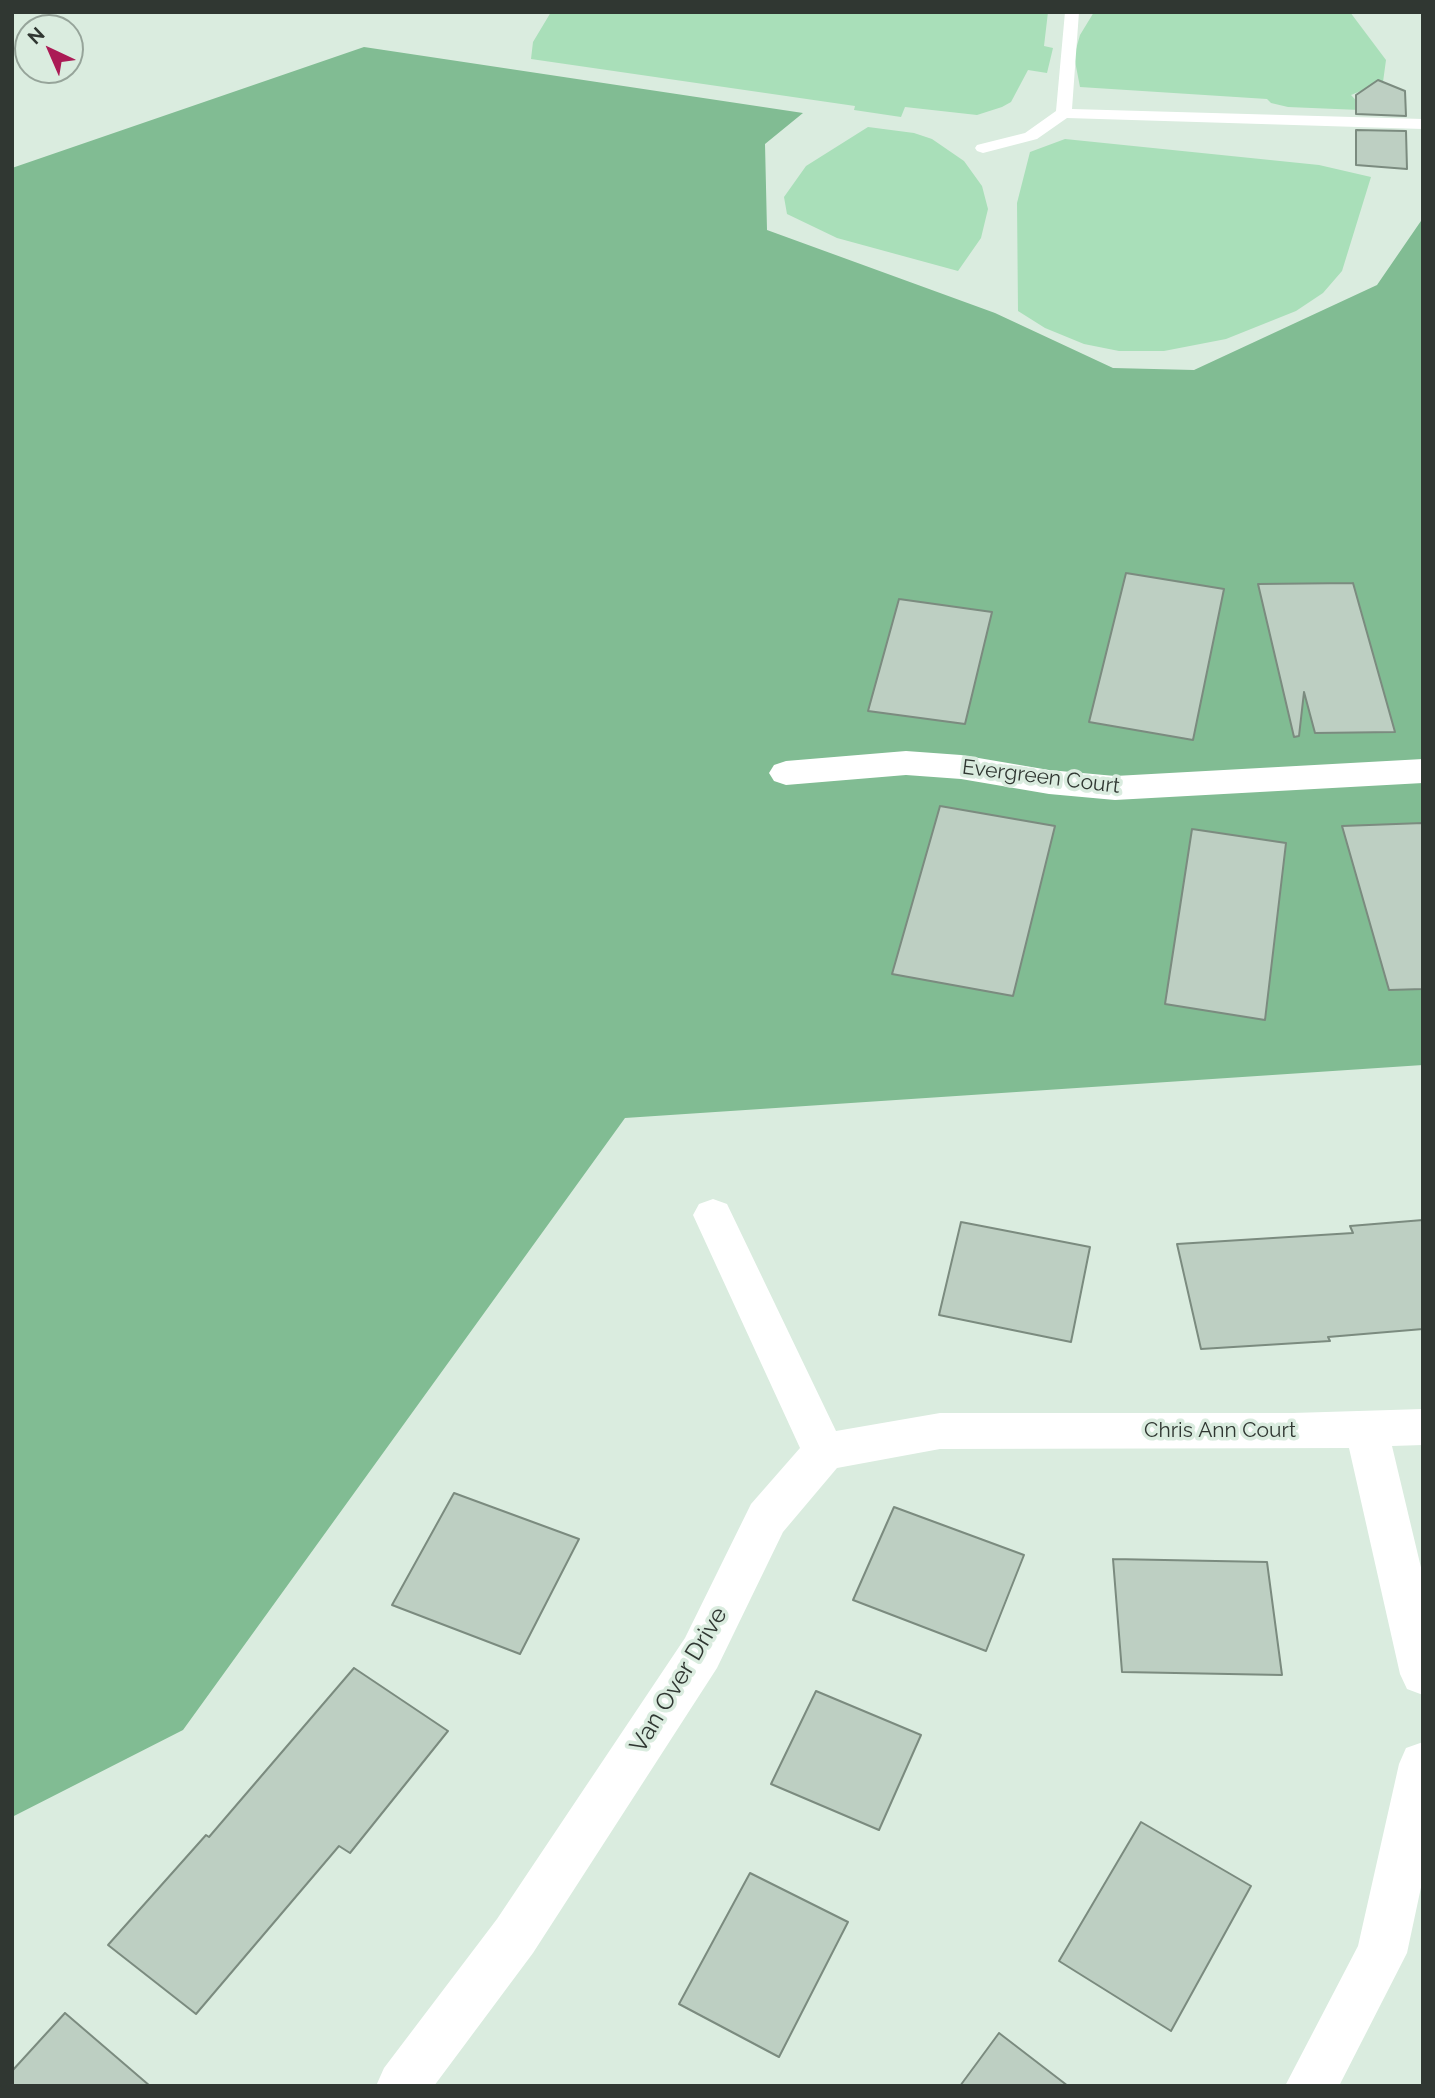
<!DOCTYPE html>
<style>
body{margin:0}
#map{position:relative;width:1435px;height:2098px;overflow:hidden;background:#daecdf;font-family:Raleway,sans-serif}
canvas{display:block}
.frame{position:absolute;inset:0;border:14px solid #303732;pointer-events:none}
.north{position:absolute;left:14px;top:14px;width:70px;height:70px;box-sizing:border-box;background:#daecdf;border:2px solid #96a49a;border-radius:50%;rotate:316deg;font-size:19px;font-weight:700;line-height:28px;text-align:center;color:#303732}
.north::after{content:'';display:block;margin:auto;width:24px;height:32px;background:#ab1b55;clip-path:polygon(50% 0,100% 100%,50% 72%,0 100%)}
</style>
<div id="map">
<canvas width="1435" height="2098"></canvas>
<div class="frame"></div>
<div class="north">N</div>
</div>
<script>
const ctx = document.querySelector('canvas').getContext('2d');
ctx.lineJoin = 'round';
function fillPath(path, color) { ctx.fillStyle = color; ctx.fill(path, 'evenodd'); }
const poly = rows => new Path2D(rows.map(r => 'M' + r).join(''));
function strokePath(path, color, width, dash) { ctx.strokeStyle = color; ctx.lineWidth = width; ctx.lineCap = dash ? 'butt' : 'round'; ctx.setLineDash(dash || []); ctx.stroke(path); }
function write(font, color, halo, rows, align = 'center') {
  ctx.font = font + ' Raleway,sans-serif'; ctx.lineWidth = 7; ctx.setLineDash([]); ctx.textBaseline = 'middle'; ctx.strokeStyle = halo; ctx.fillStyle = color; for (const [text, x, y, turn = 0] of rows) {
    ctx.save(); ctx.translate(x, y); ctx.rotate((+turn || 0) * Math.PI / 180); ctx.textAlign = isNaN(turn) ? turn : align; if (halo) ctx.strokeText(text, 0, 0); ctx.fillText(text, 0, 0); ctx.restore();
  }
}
fillPath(poly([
 [551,12,1048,12,1044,46,1053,48,1047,73,1028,70,1011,102,1002,107,977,115,905,107,901,117,854,110,855,106,531,59,533,42],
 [1094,12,1350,12,1386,60,1383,82,1351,95,1368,113,1360,110,1288,107,1271,103,1267,99,1080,87,1074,56,1080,35],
 [868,127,914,133,932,139,964,161,982,186,988,209,981,238,958,271,837,238,787,214,784,197,806,166],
 [1065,139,1319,165,1371,177,1342,271,1323,293,1296,311,1226,339,1164,351,1119,351,1084,344,1045,328,1018,311,1017,203,1030,152]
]), '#a9dfb9');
fillPath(poly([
 [364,47,803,113,765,144,767,230,995,313,1113,368,1194,370,1377,285,1423,218,1423,1065,625,1118,183,1730,12,1817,12,168]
]), '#81bc93');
const building = poly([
 [1378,80,1405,91,1406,116,1356,114,1356,95,1378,80],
 [1356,130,1406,131,1407,169,1356,165,1356,130],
 [1126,573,1224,589,1193,740,1089,722,1126,573],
 [1353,583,1395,732,1315,733,1304,692,1299,736,1294,737,1258,584,1353,583],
 [899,599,992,612,965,724,868,711,899,599],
 [940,806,1055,826,1013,996,892,974,940,806],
 [1423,823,1423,989,1389,990,1342,826,1423,823],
 [1192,829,1286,843,1265,1020,1165,1004,1192,829],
 [1423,1220,1423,1329,1328,1337,1330,1341,1201,1349,1177,1244,1353,1233,1350,1226,1423,1220],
 [961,1222,1090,1247,1071,1342,939,1315,961,1222],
 [454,1493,579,1539,520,1654,392,1605,454,1493],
 [894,1507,1024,1555,986,1651,853,1600,894,1507],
 [1113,1559,1267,1562,1282,1675,1122,1672,1113,1559],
 [354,1668,448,1731,350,1853,339,1846,196,2014,108,1945,206,1835,209,1837,354,1668],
 [816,1691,921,1735,879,1830,771,1784,816,1691],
 [1141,1822,1251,1886,1171,2031,1059,1961,1141,1822],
 [750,1873,848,1922,779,2057,679,2004,750,1873],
 [65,2013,150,2086,12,2086,12,2071,65,2013],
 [999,2033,1068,2086,960,2086,999,2033]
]);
fillPath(building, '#bdcfc2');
strokePath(building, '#7b8b7f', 2);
fillPath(poly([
 [1065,12,1079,12,1072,109,1423,119,1423,129,1067,118,1037,139,983,153,977,151,975,148,977,145,1025,133,1056,111,1065,12]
]), '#fff');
fillPath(poly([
 [906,751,961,755,1049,770,1115,776,1423,759,1423,783,1115,800,1049,794,961,779,906,775,786,785,774,781,769,773,774,765,786,761,906,751],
 [713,1199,727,1204,836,1431,940,1413,1293,1413,1423,1409,1423,1445,1392,1446,1423,1576,1423,1695,1407,1689,1400,1674,1349,1448,940,1449,837,1468,783,1532,717,1668,533,1953,434,2086,376,2086,384,2068,497,1919,685,1638,751,1504,800,1448,693,1215,699,1204,713,1199],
 [1423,1742,1423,1878,1407,1953,1339,2086,1285,2086,1358,1946,1399,1764,1406,1748,1423,1742]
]), '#fff');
write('21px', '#303732', '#daecdf', [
 ["Evergreen Court",1041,777,7],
 ["Chris Ann Court",1220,1431]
]);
write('24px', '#303732', '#daecdf', [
 ["Van Over Drive",679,1680,-59]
]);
</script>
